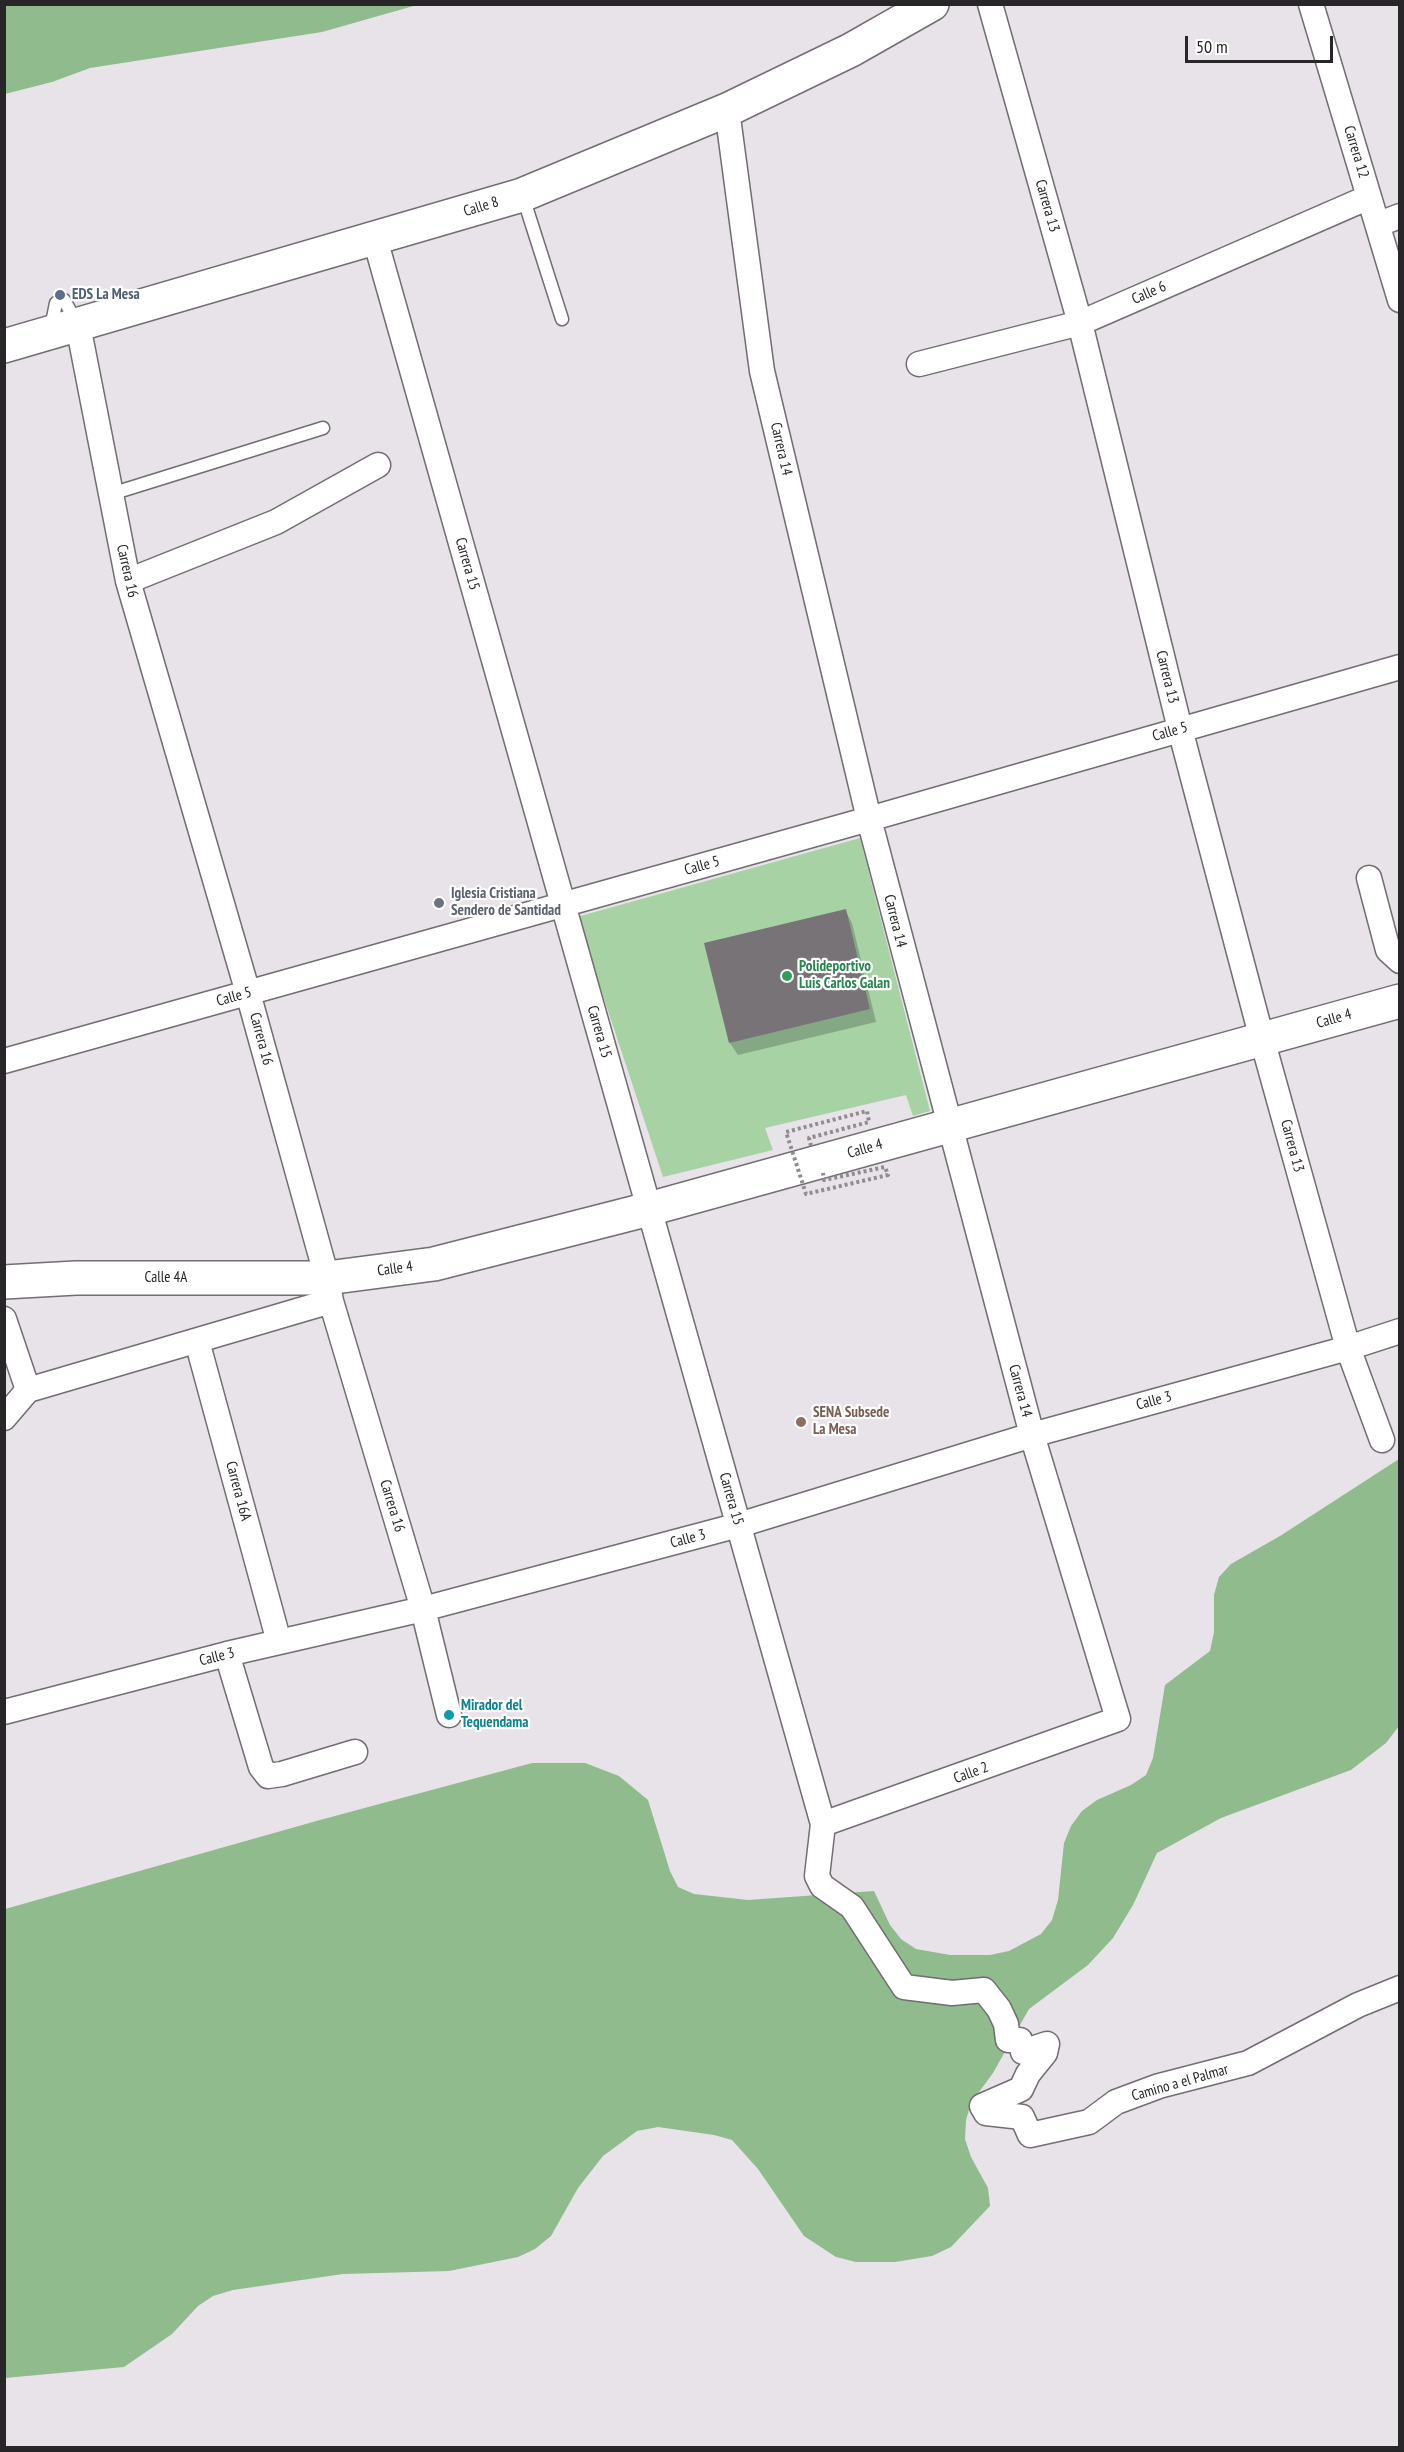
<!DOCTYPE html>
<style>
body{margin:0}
#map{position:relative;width:1404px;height:2452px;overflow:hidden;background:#e8e3e8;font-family:"PT Sans Narrow",sans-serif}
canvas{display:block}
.frame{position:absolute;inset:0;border:6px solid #282628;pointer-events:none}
.scale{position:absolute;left:1185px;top:36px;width:148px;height:27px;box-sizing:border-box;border:3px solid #282628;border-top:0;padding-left:8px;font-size:18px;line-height:21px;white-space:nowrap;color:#282628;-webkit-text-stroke:4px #fff;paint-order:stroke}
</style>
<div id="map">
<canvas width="1404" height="2452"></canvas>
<div class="frame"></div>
<div class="scale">50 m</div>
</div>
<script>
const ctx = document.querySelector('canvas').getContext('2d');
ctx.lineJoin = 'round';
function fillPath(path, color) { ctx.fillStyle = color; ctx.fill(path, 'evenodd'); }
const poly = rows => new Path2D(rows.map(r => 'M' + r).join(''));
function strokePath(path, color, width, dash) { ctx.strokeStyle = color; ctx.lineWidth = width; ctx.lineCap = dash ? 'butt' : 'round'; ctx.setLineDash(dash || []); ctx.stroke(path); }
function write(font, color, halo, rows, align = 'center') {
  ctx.font = font + ' "PT Sans Narrow",sans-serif'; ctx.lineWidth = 4.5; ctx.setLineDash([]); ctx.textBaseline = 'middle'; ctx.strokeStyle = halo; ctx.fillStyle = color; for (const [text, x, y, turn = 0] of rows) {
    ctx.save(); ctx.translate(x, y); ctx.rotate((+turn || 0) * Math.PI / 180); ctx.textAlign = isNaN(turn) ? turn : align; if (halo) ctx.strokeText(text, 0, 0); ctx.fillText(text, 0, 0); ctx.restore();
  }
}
fillPath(poly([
 [860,838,930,1111,913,1116,906,1095,765,1128,773,1150,663,1177,577,917]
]), '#a6d2a4');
fillPath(poly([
 [5,4,417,4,417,5,322,32,90,68,52,82,5,94],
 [1399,1459,1399,1726,1386,1743,1351,1770,1221,1818,1157,1853,1133,1905,1113,1938,1088,1965,1029,2009,993,2073,971,2103,966,2120,965,2139,971,2157,988,2188,990,2206,951,2247,932,2256,895,2262,856,2262,836,2257,804,2236,758,2169,732,2140,714,2135,658,2127,637,2131,603,2156,578,2188,551,2236,535,2249,518,2257,449,2271,343,2274,233,2290,213,2296,198,2306,172,2334,124,2367,5,2378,5,1909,320,1820,532,1763,585,1763,619,1776,648,1800,670,1871,678,1887,694,1894,748,1900,874,1891,890,1925,901,1939,916,1949,950,1955,990,1955,1009,1951,1041,1934,1052,1920,1058,1900,1064,1843,1071,1826,1082,1811,1097,1800,1131,1785,1146,1775,1153,1758,1165,1685,1210,1651,1214,1632,1214,1595,1219,1577,1231,1564,1280,1536]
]), '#8fbb8d');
fillPath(poly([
 [58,291,65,294,64,306,57,303],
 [845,910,852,923,876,1022,738,1055,730,1043]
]), '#0003');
fillPath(poly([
 [846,909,870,1009,729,1043,704,943]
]), '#777377');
const lane = poly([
 [523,197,562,319],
 [64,300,77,323],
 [51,328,56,303],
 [111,494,323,428]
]);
const street = poly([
 [990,4,1080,323,1180,729,1262,1039,1348,1348,1382,1440],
 [1311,4,1400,300],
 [727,110,762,371,869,819,1032,1435,1118,1719,823,1824],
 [1379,224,1400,216],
 [375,239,823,1824,817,1876,822,1886,852,1907,904,1987,952,1993,984,1990,999,2009,1006,2024,1008,2040,1020,2040,1023,2052,1047,2044,1045,2053,1028,2074,1021,2089,982,2106,986,2113,1022,2117,1030,2135,1089,2122,1116,2102,1159,2086,1248,2063,1358,2005,1400,1988],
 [78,325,128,581,248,993,327,1278,331,1301,423,1609,449,1715],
 [919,364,1080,323,1369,197],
 [128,581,276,522,378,465],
 [1369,878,1388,950,1400,961],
 [4,1061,869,819,1400,667],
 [4,1319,28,1390],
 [197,1341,279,1642],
 [4,1418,28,1390,331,1301],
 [227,1654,261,1767,268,1776,282,1774,355,1752],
 [4,1712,227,1654,423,1609,739,1525,1032,1435,1348,1348,1400,1331]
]);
const secondary = poly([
 [4,346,522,195,727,110,851,50,932,4]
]);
const primary = poly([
 [4,1282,76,1278,327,1278,434,1264,649,1209,1400,1001]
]);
strokePath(lane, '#726d72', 15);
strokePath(street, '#726d72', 27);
strokePath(secondary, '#726d72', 36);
strokePath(primary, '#726d72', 36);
strokePath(lane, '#fff', 12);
strokePath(street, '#fff', 24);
strokePath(secondary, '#fff', 33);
strokePath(primary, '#fff', 33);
strokePath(poly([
 [811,1146,809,1138,869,1122,867,1111,786,1132,806,1194,888,1175,885,1167,824,1180,823,1173]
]), '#8f8b8f', 4, [3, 3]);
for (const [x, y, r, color] of [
 [60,295,6,"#5c6f8a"],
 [439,903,6,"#6b7280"],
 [787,976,6,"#2e9e5b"],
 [801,1422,6,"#8d6e63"],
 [449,1715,6,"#0f9aa8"]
]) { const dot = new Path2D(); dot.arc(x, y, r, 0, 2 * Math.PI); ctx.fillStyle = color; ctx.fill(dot); strokePath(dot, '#fff', 2); }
write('15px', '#282628', '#fff', [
 ["Carrera 12",1356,152,73],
 ["Carrera 13",1047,206,74],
 ["Calle 8",481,207,-17],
 ["Calle 6",1149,293,-24],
 ["Carrera 14",781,449,77],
 ["Carrera 15",467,564,74],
 ["Carrera 16",127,571,77],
 ["Carrera 13",1167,677,76],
 ["Calle 5",1170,732,-16],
 ["Calle 5",702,866,-16],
 ["Carrera 14",895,921,76],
 ["Calle 5",234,997,-16],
 ["Calle 4",1334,1019,-16],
 ["Carrera 15",599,1032,74],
 ["Carrera 16",261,1039,75],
 ["Carrera 13",1292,1146,75],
 ["Calle 4",865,1149,-16],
 ["Calle 4",395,1269,-8],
 ["Calle 4A",166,1278],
 ["Carrera 14",1020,1391,75],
 ["Calle 3",1154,1401,-15],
 ["Carrera 16A",238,1491,75],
 ["Carrera 15",731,1499,74],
 ["Carrera 16",392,1506,73],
 ["Calle 3",688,1539,-15],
 ["Calle 3",217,1657,-14],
 ["Calle 2",971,1773,-20],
 ["Camino a el Palmar",1180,2083,-16]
]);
write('bold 15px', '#4e5e75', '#fff', [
 ["EDS La Mesa",72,295]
], 'left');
write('bold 15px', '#5b616d', '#fff', [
 ["Iglesia Cristiana",451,894],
 ["Sendero de Santidad",451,911]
], 'left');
write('bold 15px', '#27864d', '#fff', [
 ["Polideportivo",799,967],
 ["Luis Carlos Galan",799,984]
], 'left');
write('bold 15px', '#785e54', '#fff', [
 ["SENA Subsede",813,1413],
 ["La Mesa",813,1430]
], 'left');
write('bold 15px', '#0d838f', '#fff', [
 ["Mirador del",461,1706],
 ["Tequendama",461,1723]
], 'left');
</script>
